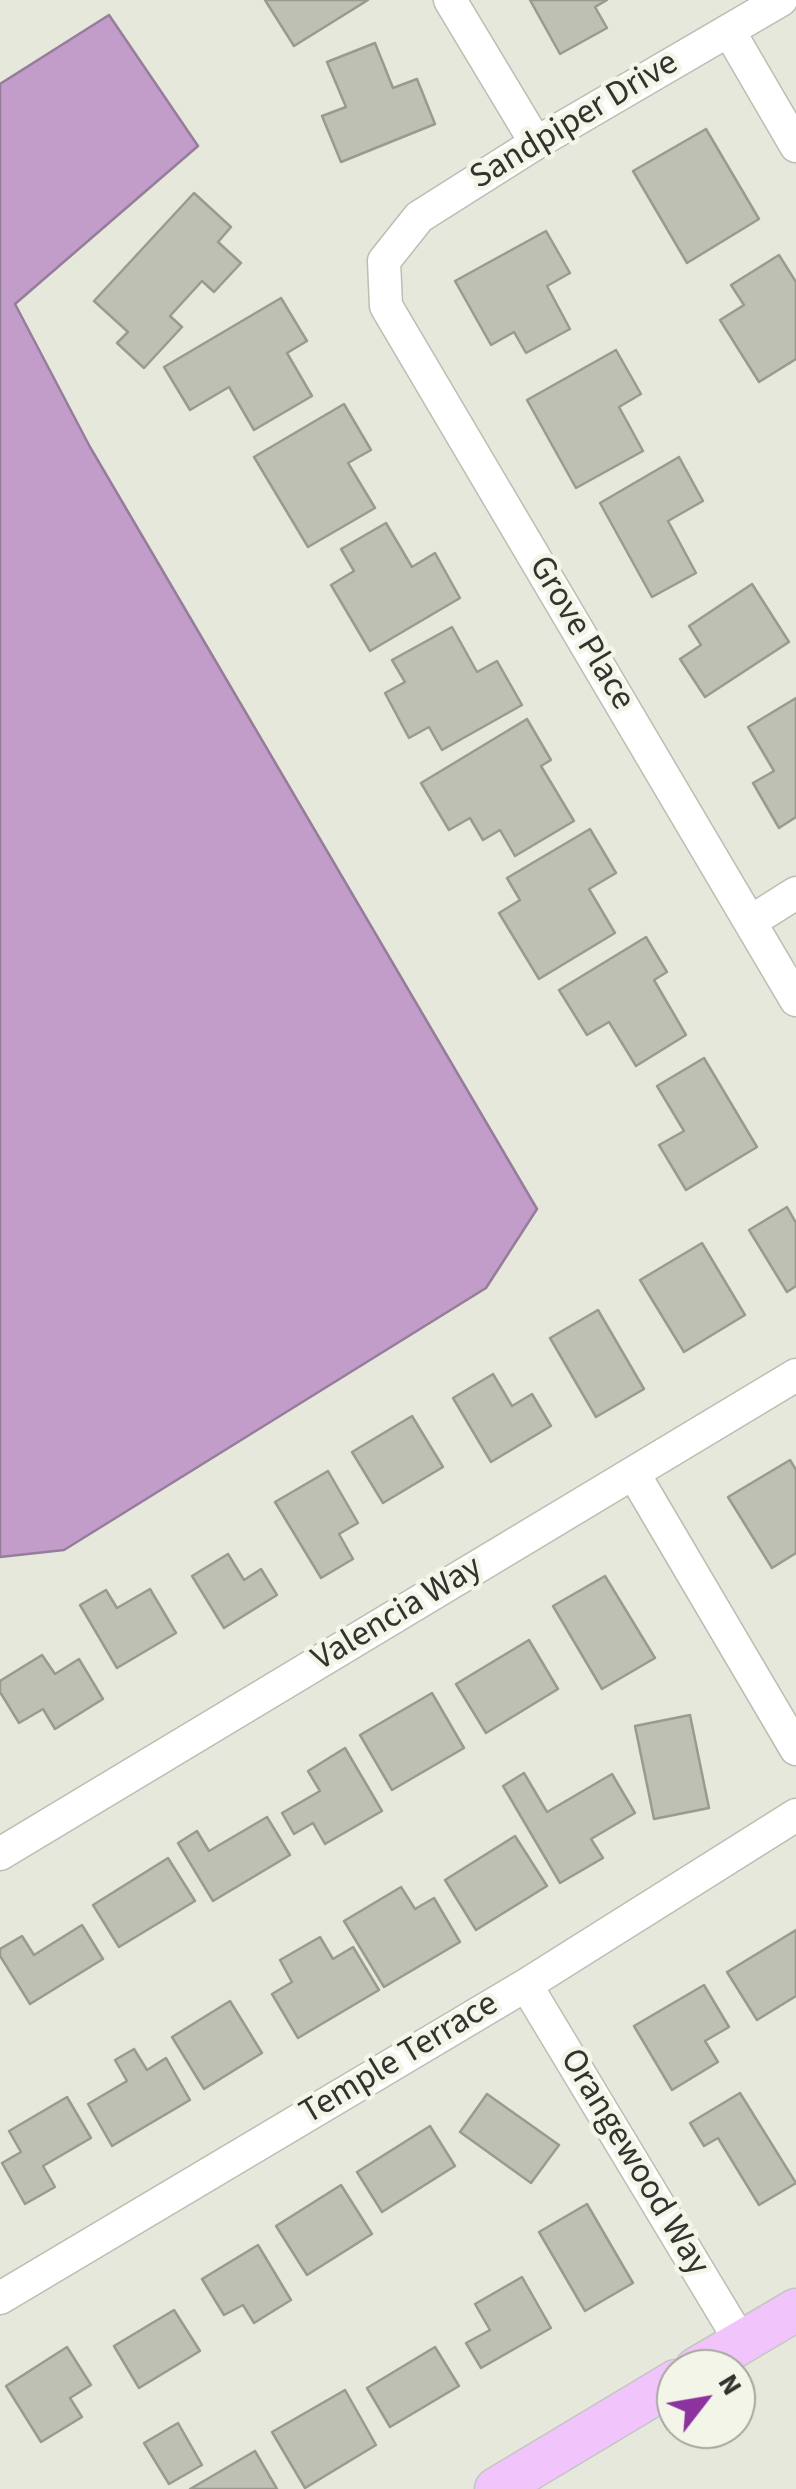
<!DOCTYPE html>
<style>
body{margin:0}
#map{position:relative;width:796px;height:2489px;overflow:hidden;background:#e5e8db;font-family:"Source Sans 3",sans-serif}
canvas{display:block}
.north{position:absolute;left:656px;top:2349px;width:100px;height:100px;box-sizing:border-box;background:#f2f5e8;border:2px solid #a5a79e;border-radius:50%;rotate:59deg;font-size:28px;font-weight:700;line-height:40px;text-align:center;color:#31332e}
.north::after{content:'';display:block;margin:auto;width:35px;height:45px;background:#8c339f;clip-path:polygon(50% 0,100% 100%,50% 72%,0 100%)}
</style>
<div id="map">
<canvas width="796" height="2489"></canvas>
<div class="north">N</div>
</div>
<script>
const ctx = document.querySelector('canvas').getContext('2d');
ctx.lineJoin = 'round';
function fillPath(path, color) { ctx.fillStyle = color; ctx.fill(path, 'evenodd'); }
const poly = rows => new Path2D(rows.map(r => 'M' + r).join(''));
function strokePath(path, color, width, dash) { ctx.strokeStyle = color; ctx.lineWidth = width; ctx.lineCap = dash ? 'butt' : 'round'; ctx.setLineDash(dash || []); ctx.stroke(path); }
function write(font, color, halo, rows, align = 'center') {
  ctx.font = font + ' "Source Sans 3",sans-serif'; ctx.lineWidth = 9; ctx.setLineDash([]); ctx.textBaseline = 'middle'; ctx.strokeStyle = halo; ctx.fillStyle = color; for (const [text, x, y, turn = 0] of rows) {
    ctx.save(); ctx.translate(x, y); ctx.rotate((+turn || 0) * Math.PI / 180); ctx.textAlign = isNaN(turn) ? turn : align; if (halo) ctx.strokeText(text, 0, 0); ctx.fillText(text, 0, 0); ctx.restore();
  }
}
const water = poly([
 [109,15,198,146,15,304,90,447,537,1209,486,1288,64,1550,0,1557,0,84,109,15]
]);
fillPath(water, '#c29dca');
strokePath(water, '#967d9b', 2.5);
const building = poly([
 [265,0,368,0,294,46,265,0],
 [530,0,607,0,595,7,607,28,560,54,530,0],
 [375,43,393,88,417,79,435,124,341,162,322,116,346,107,327,62,375,43],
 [706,129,759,219,687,263,633,171,706,129],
 [194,193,231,227,218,242,241,263,214,292,202,281,170,316,182,327,144,368,117,343,128,332,94,301,194,193],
 [546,231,570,273,547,286,570,329,526,353,514,332,491,345,455,281,546,231],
 [779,255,796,282,796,359,759,382,720,320,744,305,731,285,779,255],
 [281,298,307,341,287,353,312,396,254,430,229,387,190,410,164,367,281,298],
 [616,350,641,394,619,407,643,451,576,488,527,400,616,350],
 [344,404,371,450,348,463,375,508,308,547,254,457,344,404],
 [679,457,703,501,668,521,696,573,652,597,600,503,679,457],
 [386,523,412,567,435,553,460,598,370,651,331,585,354,571,341,549,386,523],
 [752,584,789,642,705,697,680,659,701,645,689,626,752,584],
 [452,627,477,672,497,661,522,705,442,750,429,727,409,738,385,693,405,682,392,660,452,627],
 [796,698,796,817,779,828,753,783,774,771,748,727,796,698],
 [527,719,551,760,541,766,574,821,515,856,500,830,483,840,470,818,449,830,421,783,527,719],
 [590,829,616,873,589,889,615,933,539,979,499,913,520,900,507,878,590,829],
 [646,937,667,972,654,980,686,1035,636,1066,609,1022,587,1035,559,990,646,937],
 [704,1058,757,1147,686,1190,659,1145,684,1131,657,1086,704,1058],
 [787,1207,796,1223,796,1286,787,1292,749,1230,787,1207],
 [702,1243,745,1315,684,1352,640,1280,702,1243],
 [598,1310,644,1389,596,1417,550,1338,598,1310],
 [493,1374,512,1406,532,1394,551,1426,491,1462,453,1398,493,1374],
 [412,1416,443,1467,383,1503,352,1452,412,1416],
 [790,1460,796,1470,796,1553,772,1568,728,1497,790,1460],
 [328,1471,358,1523,339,1534,353,1559,321,1578,275,1502,328,1471],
 [228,1554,244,1580,261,1569,277,1595,224,1628,192,1576,228,1554],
 [605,1576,655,1658,602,1689,553,1606,605,1576],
 [150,1589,176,1633,117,1668,80,1605,106,1590,117,1608,150,1589],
 [529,1640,558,1689,486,1733,456,1684,529,1640],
 [42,1655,55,1674,79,1659,103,1699,55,1729,43,1709,19,1723,0,1692,0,1681,42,1655],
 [432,1693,464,1748,392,1790,360,1735,432,1693],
 [690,1715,709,1808,654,1819,635,1726,690,1715],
 [345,1748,382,1811,325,1844,313,1823,294,1834,282,1813,320,1791,308,1771,345,1748],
 [524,1773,547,1812,612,1774,635,1813,591,1839,603,1858,560,1883,503,1786,524,1773],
 [267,1817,290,1855,213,1901,178,1843,197,1831,209,1851,267,1817],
 [515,1836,547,1886,476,1930,445,1880,515,1836],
 [168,1858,195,1901,119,1947,93,1905,168,1858],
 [401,1887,415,1909,434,1898,460,1942,384,1987,344,1921,401,1887],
 [82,1925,103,1959,30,2004,0,1956,0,1949,22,1936,34,1955,82,1925],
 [796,1930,796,1996,757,2020,727,1972,796,1930],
 [320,1937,333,1959,353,1947,379,1990,298,2038,272,1994,292,1982,280,1960,320,1937],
 [704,1985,729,2027,705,2041,718,2062,672,2090,634,2026,704,1985],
 [230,2001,262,2053,204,2089,172,2037,230,2001],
 [134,2049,147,2070,166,2058,190,2100,112,2146,88,2104,127,2081,115,2060,134,2049],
 [740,2093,796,2183,759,2205,718,2138,704,2146,690,2123,740,2093],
 [487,2094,559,2145,531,2183,460,2132,487,2094],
 [67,2097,91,2138,43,2166,55,2187,25,2204,2,2163,21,2152,9,2131,67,2097],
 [430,2126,455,2166,382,2212,357,2172,430,2126],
 [341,2185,372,2234,307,2275,276,2226,341,2185],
 [587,2204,633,2283,585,2311,539,2232,587,2204],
 [258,2245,291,2300,254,2323,243,2305,224,2315,202,2279,258,2245],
 [522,2277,551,2328,481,2368,466,2343,490,2330,475,2304,522,2277],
 [174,2310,200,2351,139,2388,114,2346,174,2310],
 [67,2347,91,2385,70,2398,82,2417,41,2442,6,2386,67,2347],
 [435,2347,459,2386,390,2427,367,2388,435,2347],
 [345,2390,376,2445,305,2488,272,2432,345,2390],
 [178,2423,202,2465,169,2484,144,2443,178,2423],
 [255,2451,277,2489,190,2489,255,2451]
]);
fillPath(building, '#bdc0b3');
strokePath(building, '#989b8f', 2.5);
const minor = poly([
 [450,0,536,143],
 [781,0,536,143,419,217,384,261,386,306,796,1000],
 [729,31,796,146],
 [750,922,796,893],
 [634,1474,796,1749],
 [0,1854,796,1375],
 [526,1985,741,2342],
 [0,2298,526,1985,796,1815]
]);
const major = poly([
 [696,2369,796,2310],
 [496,2489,676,2381]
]);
strokePath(minor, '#bbbeb2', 35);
strokePath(major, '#c5c6c4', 45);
strokePath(minor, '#fff', 32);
strokePath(major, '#f1c4fb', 42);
write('35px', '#31332e', '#f2f5e8', [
 ["Sandpiper Drive",575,122,-31],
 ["Grove Place",580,634,59],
 ["Valencia Way",398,1615,-31],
 ["Temple Terrace",400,2060,-31],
 ["Orangewood Way",633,2163,59]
]);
</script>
